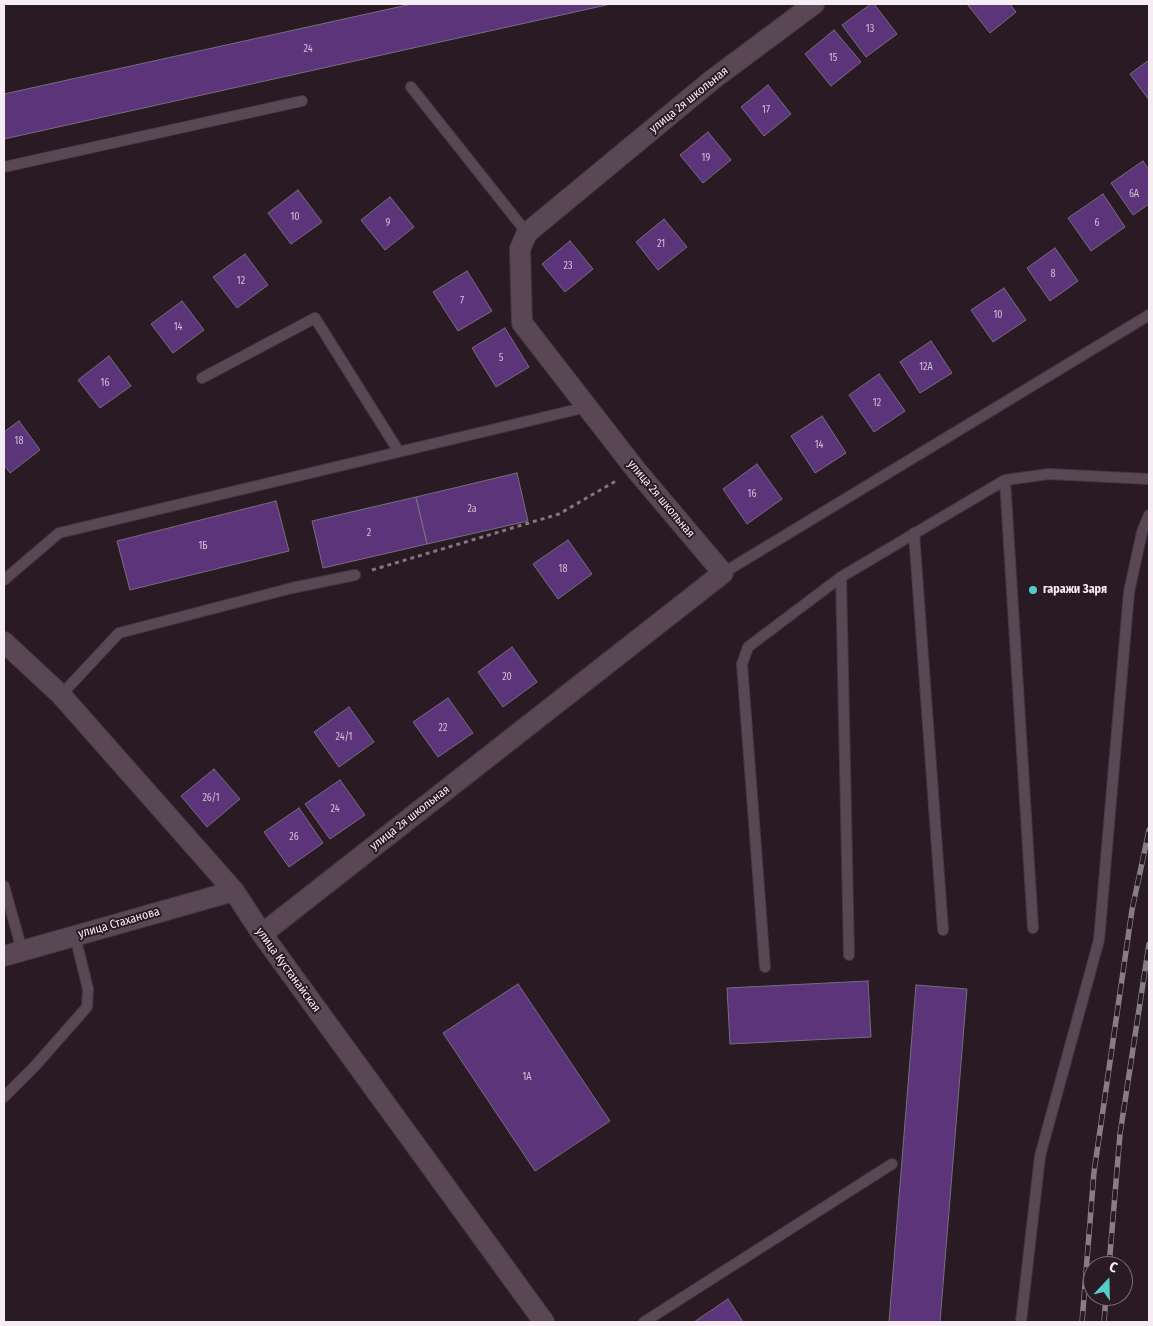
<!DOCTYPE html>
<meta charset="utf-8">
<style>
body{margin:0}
#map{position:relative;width:1153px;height:1326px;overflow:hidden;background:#291a24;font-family:"Fira Sans Condensed",sans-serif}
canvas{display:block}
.frame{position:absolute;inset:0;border:5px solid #f6ecf3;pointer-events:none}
.north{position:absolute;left:1083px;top:1256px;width:50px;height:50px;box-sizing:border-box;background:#291a24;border:1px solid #7b6e77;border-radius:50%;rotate:21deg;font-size:14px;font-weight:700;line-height:20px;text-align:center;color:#f6ecf3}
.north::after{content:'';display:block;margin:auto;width:18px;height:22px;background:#54cdc8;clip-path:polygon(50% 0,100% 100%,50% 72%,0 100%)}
</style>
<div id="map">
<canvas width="1153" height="1326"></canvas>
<div class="frame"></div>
<div class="north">С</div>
</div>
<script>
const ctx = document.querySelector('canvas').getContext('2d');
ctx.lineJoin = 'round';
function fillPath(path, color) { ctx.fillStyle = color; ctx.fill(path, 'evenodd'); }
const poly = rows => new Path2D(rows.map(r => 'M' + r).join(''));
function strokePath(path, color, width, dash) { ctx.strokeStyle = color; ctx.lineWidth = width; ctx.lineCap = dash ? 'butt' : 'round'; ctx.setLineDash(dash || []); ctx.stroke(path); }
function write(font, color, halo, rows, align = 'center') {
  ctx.font = font + ' "Fira Sans Condensed",sans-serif'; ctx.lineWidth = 4; ctx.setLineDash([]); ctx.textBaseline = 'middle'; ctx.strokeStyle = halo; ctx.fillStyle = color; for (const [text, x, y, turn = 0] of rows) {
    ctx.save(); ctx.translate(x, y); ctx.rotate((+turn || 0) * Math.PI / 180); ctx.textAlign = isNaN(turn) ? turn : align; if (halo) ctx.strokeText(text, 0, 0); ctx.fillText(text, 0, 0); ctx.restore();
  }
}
const building = poly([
 [412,4,611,4,4,139,4,94,412,4],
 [871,4,874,4,897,34,866,57,842,25,871,4],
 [967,4,1010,4,1016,12,990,33,967,4],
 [834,30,861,62,831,86,805,54,834,30],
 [1149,60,1149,100,1130,74,1149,60],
 [768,85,791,114,764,136,741,107,768,85],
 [708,132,731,160,703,183,680,155,708,132],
 [1143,161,1149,170,1149,204,1133,215,1111,183,1143,161],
 [298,190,322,222,291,244,268,213,298,190],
 [1103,194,1125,227,1091,251,1068,218,1103,194],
 [390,197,414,227,385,250,361,220,390,197],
 [664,219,687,247,658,270,636,242,664,219],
 [570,241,593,269,565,292,542,264,570,241],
 [1055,248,1078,281,1050,301,1027,268,1055,248],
 [245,254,268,285,237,308,213,277,245,254],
 [467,271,492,311,458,331,433,292,467,271],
 [1004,288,1026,320,993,342,971,310,1004,288],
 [182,301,204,330,173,353,151,324,182,301],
 [505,328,529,367,496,387,472,348,505,328],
 [931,341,952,373,920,393,900,362,931,341],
 [109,356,131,386,100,408,78,380,109,356],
 [879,374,905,411,874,432,849,395,879,374],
 [822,416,846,453,815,473,791,436,822,416],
 [19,421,40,450,10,473,4,465,4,432,19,421],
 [757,464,782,499,747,524,723,489,757,464],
 [517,473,528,521,427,544,416,497,517,473],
 [416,497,427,544,323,568,312,521,416,497],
 [276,501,289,551,130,590,117,541,276,501],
 [568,540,592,574,558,599,533,564,568,540],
 [512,647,537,682,503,707,478,672,512,647],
 [448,698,473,733,438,757,413,722,448,698],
 [349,707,374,742,339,767,314,732,349,707],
 [214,769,240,799,207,827,181,796,214,769],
 [340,780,365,815,330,839,305,804,340,780],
 [299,808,323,843,289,867,264,832,299,808],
 [868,981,871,1037,730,1044,727,988,868,981],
 [518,984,610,1121,535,1171,443,1033,518,984],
 [916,985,967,989,940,1322,889,1322,916,985],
 [728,1299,743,1322,694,1322,728,1299]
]);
fillPath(building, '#5c347a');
strokePath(building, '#776d7f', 1);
const service = poly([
 [411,87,527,233],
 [4,167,302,101],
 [202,378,315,318,399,452],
 [1005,480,1033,928],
 [914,533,943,930],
 [723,573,1149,315],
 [841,577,849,955],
 [4,580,59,533,587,407],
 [61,695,119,633,292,588,355,575],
 [4,886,22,950],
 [765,967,742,664,748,647,841,577,1005,480,1049,474,1149,479],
 [4,1097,35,1066,87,1007,88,989,75,936],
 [644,1322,892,1164],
 [1021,1322,1040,1156,1099,940,1129,592,1142,532,1149,515]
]);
const minor = poly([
 [4,642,61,695,234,891,262,934,544,1322],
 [262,934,723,573,636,470,522,323,520,249,527,233,712,80,814,4],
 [4,956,234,891]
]);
strokePath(service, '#433840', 12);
strokePath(minor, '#433840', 22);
strokePath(poly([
 [372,570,559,514,616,481]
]), '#83767f', 3, [4, 4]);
strokePath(service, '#594853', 10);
strokePath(minor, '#594853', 20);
const rail = poly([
 [1109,1266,1120,1134,1149,944],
 [1082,1322,1094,1172,1132,910,1149,830],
 [1104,1322,1106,1296]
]);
strokePath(rail, '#897c85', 5.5);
strokePath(rail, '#291a24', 4, [11]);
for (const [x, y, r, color] of [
 [1033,590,5,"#54cdc8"]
]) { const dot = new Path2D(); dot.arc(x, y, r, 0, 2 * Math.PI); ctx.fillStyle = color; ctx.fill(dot); strokePath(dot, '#291a24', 2); }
write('10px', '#d0bed5', null, [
 ["13",870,29],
 ["24",308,49],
 ["15",833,58],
 ["17",766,110],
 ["19",706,158],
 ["6А",1134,194],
 ["10",295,217],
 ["9",388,223],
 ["6",1097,223],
 ["21",661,244],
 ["23",568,266],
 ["8",1053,274],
 ["12",241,281],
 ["7",462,301],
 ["10",998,315],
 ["14",178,327],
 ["5",501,358],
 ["12А",926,367],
 ["16",105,383],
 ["12",877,403],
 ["18",19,441],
 ["14",819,445],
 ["16",752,494],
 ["2а",472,509],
 ["2",369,533],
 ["1Б",203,546],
 ["18",563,569],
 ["20",507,677],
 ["22",443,728],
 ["24/1",344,737],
 ["26/1",211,798],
 ["24",335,809],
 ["26",294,837],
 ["1А",527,1077]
]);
write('12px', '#f6ecf3', '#291a24', [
 ["улица 2я школьная",689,100,-39],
 ["улица 2я школьная",661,499,50],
 ["улица 2я школьная",410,818,-38],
 ["улица Стаханова",119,923,-16],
 ["улица Кустанайская",288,970,54]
]);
write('bold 12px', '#f6ecf3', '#291a24', [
 ["гаражи Заря",1043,590]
], 'left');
</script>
